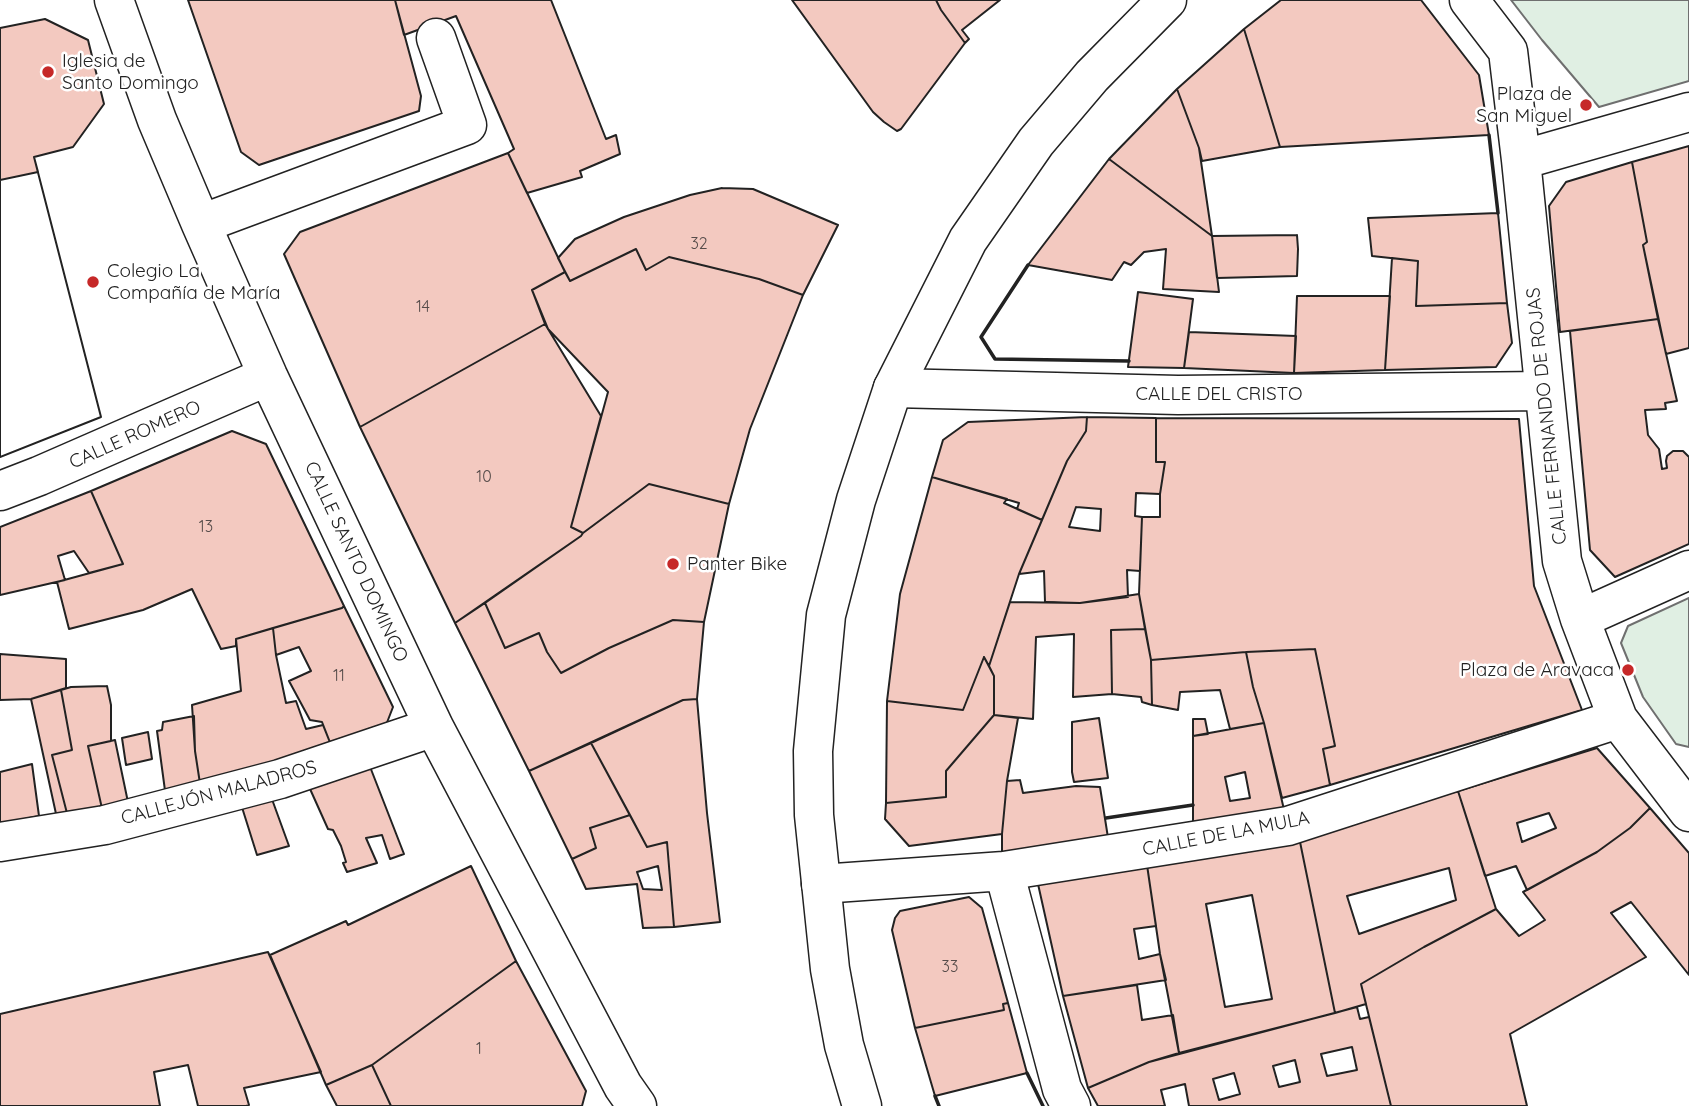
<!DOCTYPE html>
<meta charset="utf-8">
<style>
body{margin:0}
canvas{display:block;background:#fff}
</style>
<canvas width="1689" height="1106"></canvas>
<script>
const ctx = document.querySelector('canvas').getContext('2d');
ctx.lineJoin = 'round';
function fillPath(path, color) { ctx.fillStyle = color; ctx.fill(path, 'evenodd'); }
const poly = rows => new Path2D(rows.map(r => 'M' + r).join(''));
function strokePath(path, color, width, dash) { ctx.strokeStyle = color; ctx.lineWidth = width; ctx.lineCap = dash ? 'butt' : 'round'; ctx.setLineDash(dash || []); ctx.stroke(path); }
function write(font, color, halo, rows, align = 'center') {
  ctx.font = font + ' Quicksand,sans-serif'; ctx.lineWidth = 5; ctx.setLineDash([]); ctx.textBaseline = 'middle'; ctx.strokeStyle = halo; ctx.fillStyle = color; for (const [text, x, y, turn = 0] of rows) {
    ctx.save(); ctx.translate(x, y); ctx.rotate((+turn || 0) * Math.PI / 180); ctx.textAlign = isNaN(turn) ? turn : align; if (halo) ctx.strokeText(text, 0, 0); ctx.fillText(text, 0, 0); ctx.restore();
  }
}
const green = poly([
 [1511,0,1689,0,1689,81,1599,107,1542,40,1511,0],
 [1689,598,1689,747,1676,744,1643,697,1621,643,1628,626,1689,598]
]);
fillPath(green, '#e0efe3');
strokePath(green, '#6f6f6f', 2);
const building = poly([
 [188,0,395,0,421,96,419,111,259,165,241,152,188,0],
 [395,0,551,0,606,139,616,135,620,154,580,171,582,177,527,193,508,153,514,149,456,16,404,35,395,0],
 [792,0,936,0,941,10,965,43,901,129,897,131,884,122,873,112,792,0],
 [936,0,1000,0,962,30,969,39,965,43,941,10,936,0],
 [1281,0,1421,0,1479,75,1489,135,1280,147,1244,29,1281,0],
 [45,19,88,40,104,104,73,147,34,157,101,417,0,457,0,28,45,19],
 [45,19,88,40,104,104,73,147,34,157,101,417,0,457,0,28,45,19],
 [45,19,88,40,104,104,73,147,34,157,38,172,0,180,0,28,45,19],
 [1244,29,1280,147,1202,161,1199,148,1177,89,1244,29],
 [1177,89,1199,148,1212,236,1109,159,1177,89],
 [1689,146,1689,348,1666,354,1643,245,1647,242,1632,162,1689,146],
 [508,153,565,272,532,290,545,324,360,427,284,254,300,232,508,153],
 [1109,159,1212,236,1219,292,1163,289,1166,249,1144,252,1131,265,1124,262,1112,280,1028,265,1109,159],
 [1632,162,1647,242,1643,245,1658,319,1560,332,1549,206,1566,182,1632,162],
 [722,188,753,189,838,225,803,295,759,279,669,257,646,270,636,249,570,281,558,258,575,239,624,217,690,195,722,188],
 [1498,213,1507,303,1416,306,1418,261,1372,256,1368,218,1498,213],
 [1297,235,1298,249,1297,276,1217,278,1212,236,1297,235],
 [636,249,646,270,669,257,759,279,803,295,750,429,729,504,649,484,583,533,571,527,608,392,548,329,532,290,565,272,570,281,636,249],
 [1392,258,1418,261,1416,306,1507,303,1512,343,1496,367,1385,370,1392,258],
 [1138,292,1193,299,1184,368,1128,367,1138,292],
 [1297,296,1390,296,1385,370,1294,373,1297,296],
 [1658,319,1677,401,1665,403,1666,409,1645,410,1648,435,1659,449,1662,469,1667,468,1666,461,1667,456,1673,451,1683,451,1689,457,1689,544,1615,577,1590,550,1570,331,1658,319],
 [545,324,601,416,571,527,583,533,581,536,455,623,360,427,545,324],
 [1189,332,1296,336,1294,373,1184,368,1189,332],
 [1087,417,1156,418,1156,462,1165,462,1160,494,1136,493,1135,516,1142,517,1140,571,1127,570,1128,597,1080,603,1045,602,1044,571,1019,574,1067,461,1086,431,1087,417],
 [1076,507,1101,509,1100,531,1069,527,1076,507],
 [1087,417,1086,431,1067,461,1042,520,1017,509,1019,503,932,477,943,440,968,422,1087,417],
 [1156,418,1519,419,1534,586,1582,710,1330,785,1323,749,1335,746,1315,649,1246,652,1151,660,1139,594,1142,517,1160,517,1160,494,1165,462,1156,462,1156,418],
 [232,431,266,444,344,606,342,608,236,639,236,646,221,649,192,589,143,610,69,629,57,582,123,564,91,491,232,431],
 [932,477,1007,499,1004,503,1042,520,1019,574,989,666,984,657,963,710,887,701,900,594,932,477],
 [649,484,729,504,704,622,673,620,609,648,561,673,547,652,539,633,505,648,485,603,581,536,583,533,649,484],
 [91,491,123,564,89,573,74,551,58,556,65,580,0,595,0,527,91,491],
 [1139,594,1145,629,1111,630,1112,694,1073,697,1074,634,1036,637,1033,719,994,715,994,676,989,666,1010,602,1080,603,1139,594],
 [485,603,505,648,539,633,547,652,561,673,609,648,673,620,704,622,697,699,683,700,529,771,455,623,485,603],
 [344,606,393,707,381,738,333,750,322,722,310,720,289,681,311,671,299,647,276,655,273,628,342,608,344,606],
 [273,628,276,655,286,703,296,701,306,729,323,725,333,750,201,790,195,751,192,705,241,691,236,639,273,628],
 [1145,629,1151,660,1152,705,1142,702,1141,697,1112,694,1111,630,1145,629],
 [1315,649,1335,746,1323,749,1330,785,1282,798,1264,723,1253,687,1246,652,1315,649],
 [1246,652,1253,687,1264,723,1230,729,1220,690,1180,692,1178,710,1152,705,1151,660,1246,652],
 [0,654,66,659,66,688,31,699,0,700,0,654],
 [984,657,994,676,994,715,946,771,946,797,886,803,887,701,963,710,984,657],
 [107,686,111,705,111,741,88,746,103,813,69,821,52,755,72,750,61,690,71,687,107,686],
 [61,690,72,750,52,755,69,821,58,823,31,699,61,690],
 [697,699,707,813,720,922,674,927,667,842,647,847,591,743,683,700,697,699],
 [994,715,1018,718,1007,781,1002,834,909,846,885,819,886,803,946,797,946,771,994,715],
 [194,716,195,751,201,790,166,798,157,731,162,730,163,722,194,716],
 [1099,718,1108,778,1074,782,1072,772,1072,722,1099,718],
 [1193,719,1205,719,1208,734,1193,736,1193,719],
 [1264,723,1285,814,1193,828,1193,736,1264,723],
 [1245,772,1250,798,1230,801,1225,777,1245,772],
 [148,732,152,759,126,765,122,738,148,732],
 [115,740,129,807,103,813,88,746,115,740],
 [591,743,630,815,590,828,596,848,572,859,529,771,591,743],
 [1597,748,1650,808,1630,828,1597,852,1527,890,1516,866,1485,876,1458,791,1597,748],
 [1549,813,1556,828,1522,842,1517,823,1549,813],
 [367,759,404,854,390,859,382,835,366,838,377,863,347,872,343,863,346,862,341,846,333,830,328,829,306,780,367,759],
 [32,764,39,816,0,824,0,772,32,764],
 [1020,780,1023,793,1076,786,1100,787,1109,844,1002,855,1002,834,1007,781,1020,780],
 [269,791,289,846,257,855,240,801,269,791],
 [1458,791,1496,909,1424,947,1361,984,1366,1004,1335,1013,1299,837,1458,791],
 [1449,868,1456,900,1359,934,1347,896,1449,868],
 [1650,808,1689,853,1689,975,1631,902,1611,913,1646,957,1510,1034,1527,1106,1391,1106,1361,984,1424,947,1496,909,1519,936,1545,920,1523,892,1597,852,1630,828,1650,808],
 [630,815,647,847,667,842,674,927,643,928,637,884,586,889,572,859,596,848,590,828,630,815],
 [658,866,662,890,643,889,637,872,658,866],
 [1299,837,1335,1013,1179,1053,1160,954,1147,865,1299,837],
 [1252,895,1272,999,1225,1007,1206,904,1252,895],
 [1147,865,1156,926,1134,929,1139,959,1160,954,1166,980,1063,996,1038,884,1147,865],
 [471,866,516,961,372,1065,326,1085,270,955,346,921,348,925,471,866],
 [969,897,982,908,1008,1003,1003,1004,1004,1010,915,1028,892,930,895,918,900,911,969,897],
 [268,952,321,1072,244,1088,249,1105,246,1106,198,1106,188,1065,154,1072,160,1106,0,1106,0,1014,268,952],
 [516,961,586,1091,582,1106,391,1106,372,1065,516,961],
 [1137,985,1142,1020,1173,1015,1179,1053,1149,1062,1088,1088,1063,996,1137,985],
 [1008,1003,1027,1073,935,1096,915,1028,1004,1010,1003,1004,1008,1003],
 [1357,1007,1360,1019,1369,1017,1391,1106,1189,1106,1185,1084,1161,1090,1165,1106,1098,1106,1088,1088,1149,1062,1357,1007],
 [1352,1047,1357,1070,1327,1076,1321,1054,1352,1047],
 [1295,1060,1300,1082,1279,1087,1273,1066,1295,1060],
 [1234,1073,1240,1094,1219,1100,1213,1079,1234,1073],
 [372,1065,391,1106,337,1106,326,1085,372,1065]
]);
fillPath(building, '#f3c9c0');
strokePath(building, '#222', 2);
const minor = poly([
 [114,0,157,120,201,224,268,376,434,727,623,1086,637,1106],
 [1469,0,1508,51,1521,160,1562,561,1580,619,1618,719,1689,812],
 [1521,160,1689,112],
 [201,224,467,125,436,38],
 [893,388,1178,395,1544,391],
 [0,491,39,476,268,376],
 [1580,619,1689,570],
 [0,842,105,825,280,779,434,727],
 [1004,871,1062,1089,1071,1106],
 [821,884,1004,871,1288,826,1618,719]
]);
const primary = poly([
 [862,1106,844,1045,830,969,814,815,813,751,826,615,856,500,893,388,968,240,1036,142,1092,76,1167,0]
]);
strokePath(minor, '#222', 41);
strokePath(primary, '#222', 41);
strokePath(minor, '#fff', 38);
strokePath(primary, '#fff', 38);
strokePath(poly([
 [1489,135,1498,213],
 [1028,265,981,337,995,359,1129,361],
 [1106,818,1193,805],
 [1027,1073,1043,1106],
 [935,1096,939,1106]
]), '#222', 3.5);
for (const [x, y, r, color] of [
 [48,72,7,"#c62828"],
 [1586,105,7,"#c62828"],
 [93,282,7,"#c62828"],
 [673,564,7,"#c62828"],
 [1628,670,7,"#c62828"]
]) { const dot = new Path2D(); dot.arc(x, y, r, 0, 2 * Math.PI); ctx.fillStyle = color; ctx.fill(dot); strokePath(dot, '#fff', 2.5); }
write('16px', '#564c4a', null, [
 ["32",699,244],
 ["14",423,307],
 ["10",484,477],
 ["13",206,527],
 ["11",339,676],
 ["33",950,967],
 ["1",479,1049]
]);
write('19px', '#222', '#fff', [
 ["Iglesia de",62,61],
 ["Santo Domingo",62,83],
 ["Plaza de",1572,94,"right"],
 ["San Miguel",1572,116,"right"],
 ["Colegio La",107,271],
 ["Compañía de María",107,293],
 ["Panter Bike",687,564],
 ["Plaza de Aravaca",1614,670,"right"]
], 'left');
write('19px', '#222', '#fff', [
 ["CALLE DEL CRISTO",1219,394],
 ["CALLE FERNANDO DE ROJAS",1547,416,-96],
 ["CALLE ROMERO",135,435,-24],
 ["CALLE SANTO DOMINGO",356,562,65],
 ["CALLEJÓN MALADROS",219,793,-15],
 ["CALLE DE LA MULA",1226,834,-11]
]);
</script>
